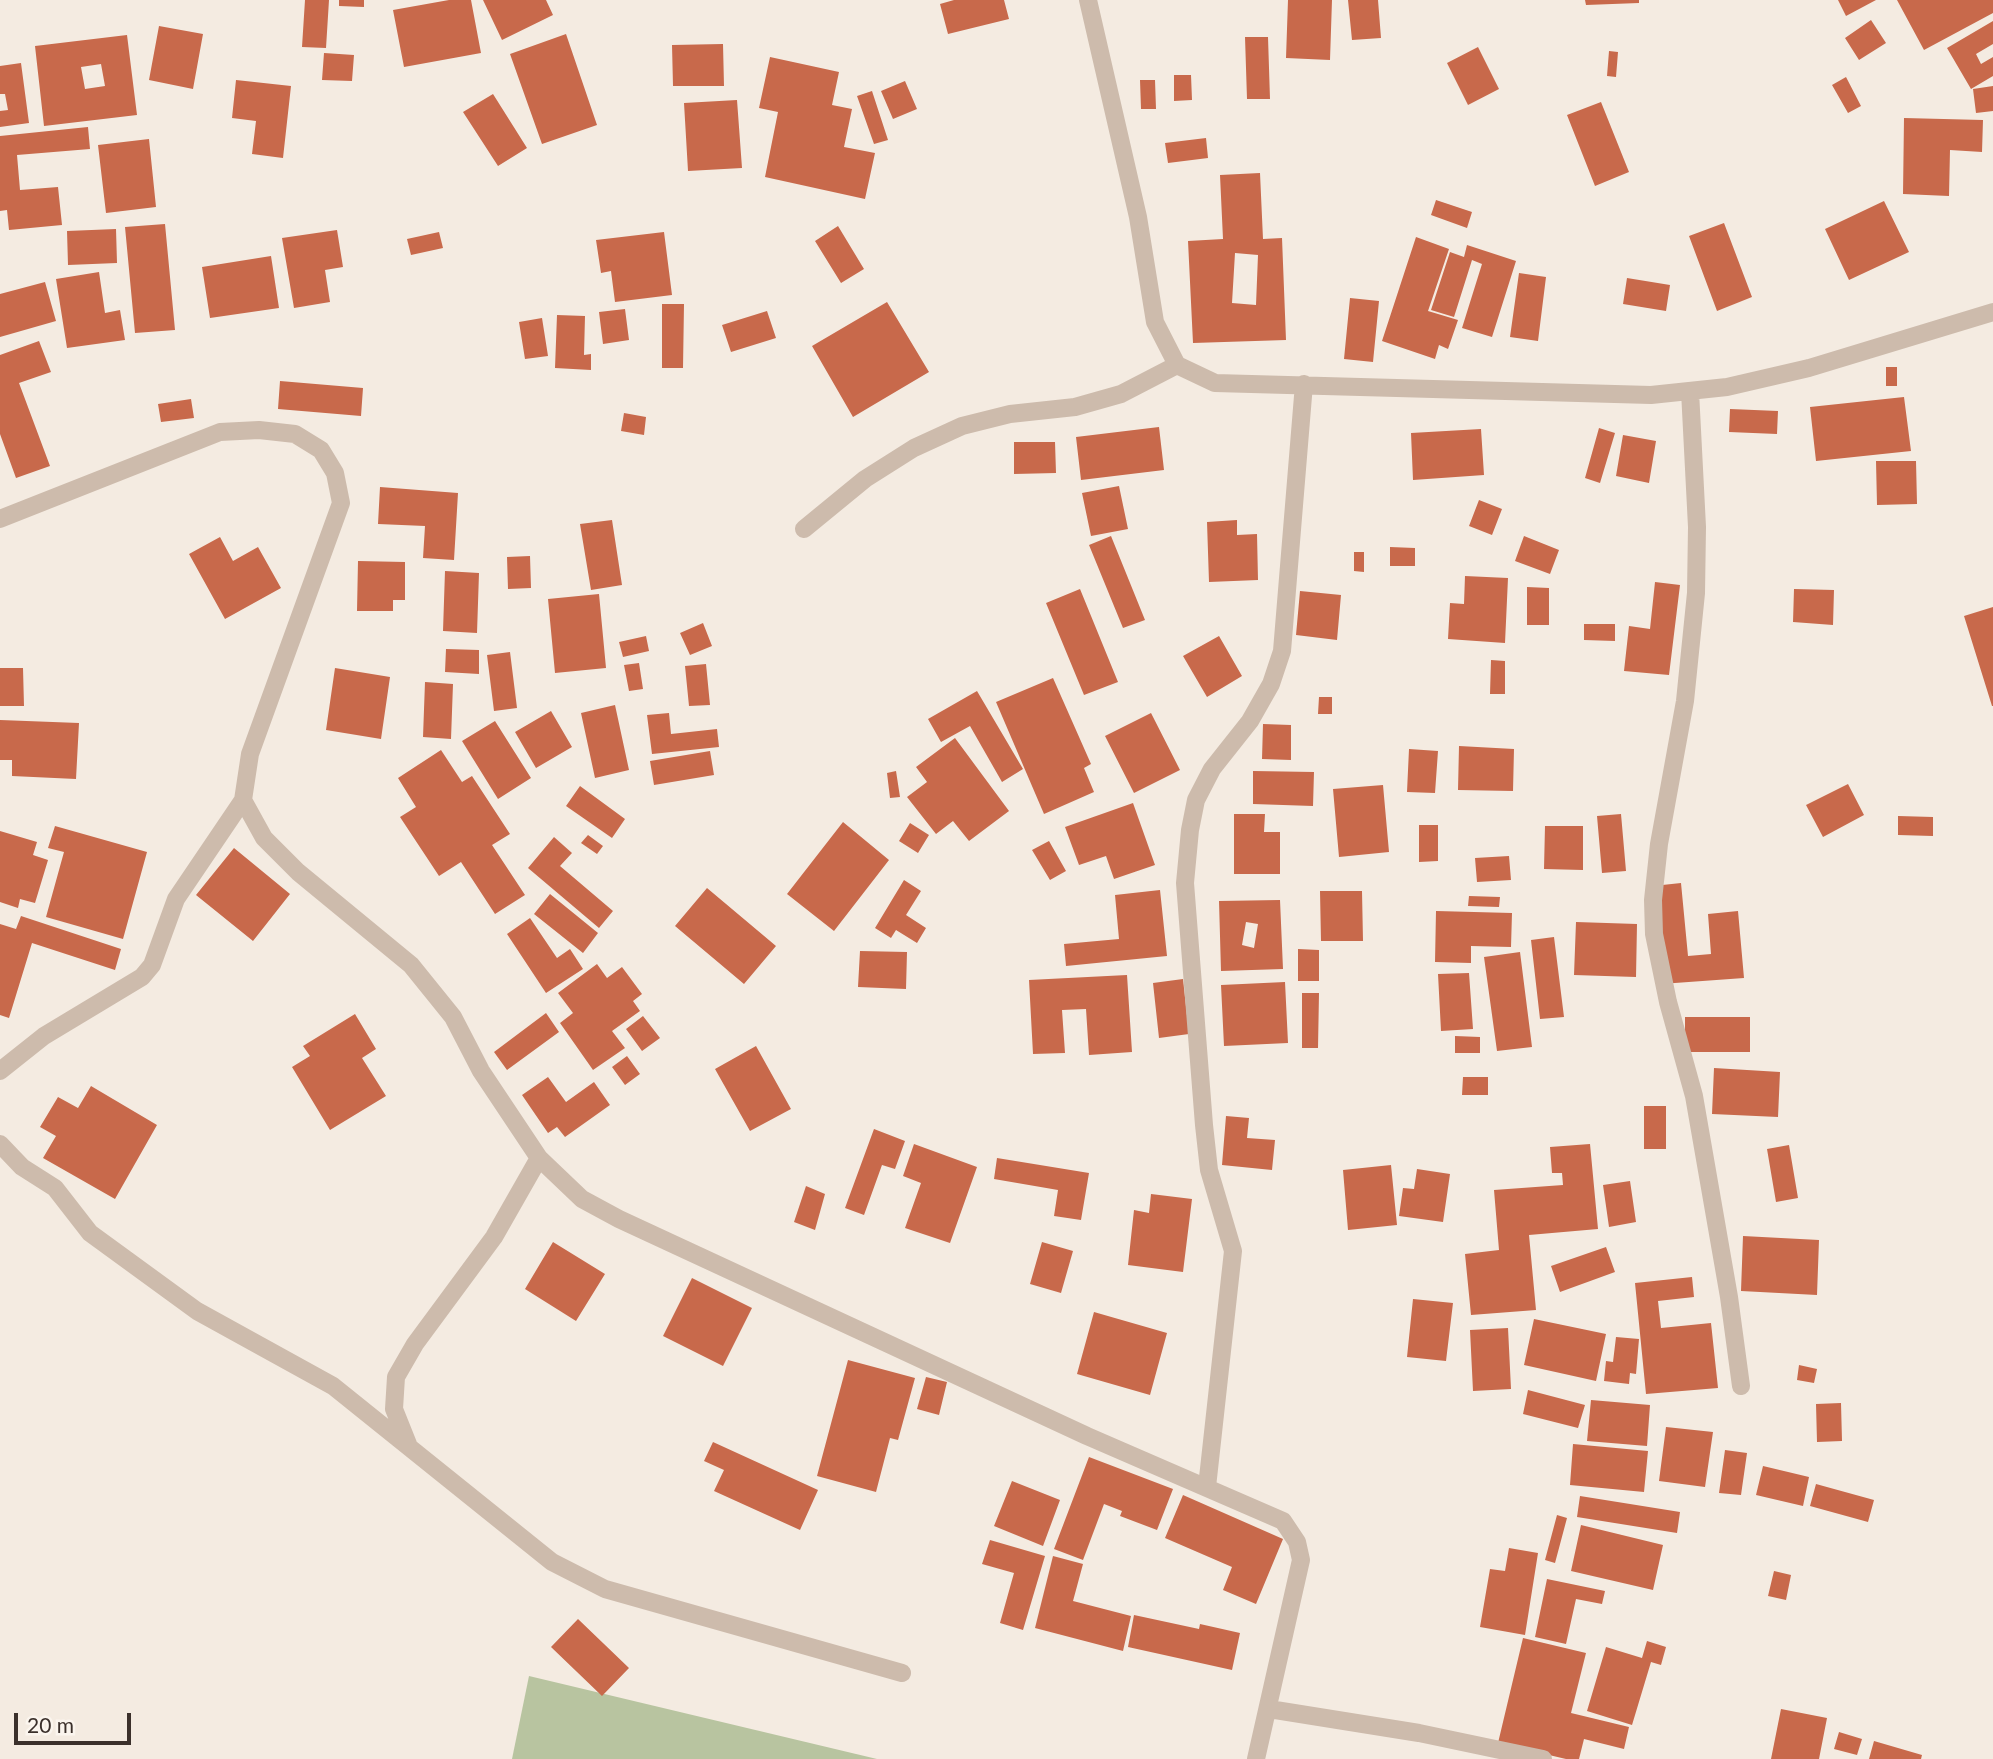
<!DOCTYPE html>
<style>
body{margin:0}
#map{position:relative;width:1993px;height:1759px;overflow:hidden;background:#f4ebe1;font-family:Lato,sans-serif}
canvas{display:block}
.scale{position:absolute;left:14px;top:1713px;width:117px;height:32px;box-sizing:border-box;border:4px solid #3b302b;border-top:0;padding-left:9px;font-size:21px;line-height:24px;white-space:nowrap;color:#3b302b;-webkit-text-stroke:5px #fbf5ee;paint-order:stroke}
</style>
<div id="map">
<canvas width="1993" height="1759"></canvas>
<div class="scale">20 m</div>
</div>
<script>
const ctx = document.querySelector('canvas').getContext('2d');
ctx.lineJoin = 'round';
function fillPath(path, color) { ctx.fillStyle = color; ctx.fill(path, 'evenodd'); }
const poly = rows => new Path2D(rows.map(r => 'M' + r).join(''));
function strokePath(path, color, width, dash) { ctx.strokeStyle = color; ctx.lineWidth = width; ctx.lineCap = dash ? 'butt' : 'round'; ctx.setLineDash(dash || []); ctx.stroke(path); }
fillPath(poly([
 [529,1676,877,1759,512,1759]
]), '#b8c4a0');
fillPath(poly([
 [305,0,329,0,326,48,302,47],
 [339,0,364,0,364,7,339,6],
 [449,0,471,0,481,53,404,67,393,10],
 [483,0,546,0,553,15,502,40],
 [954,0,1004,0,1009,19,948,34,940,4],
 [1288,0,1332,0,1330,60,1286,58],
 [1348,0,1378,0,1381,38,1352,40],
 [1585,0,1639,0,1639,3,1586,5],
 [1838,0,1876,0,1846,16],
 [1897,0,1993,0,1993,13,1924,50],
 [1871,20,1886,43,1859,60,1845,38],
 [1993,21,1993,44,1976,54,1981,64,1993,57,1993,76,1971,89,1947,48],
 [159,26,203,34,193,89,149,80],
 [566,34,597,125,542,144,510,54],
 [127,35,137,115,44,126,35,46],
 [101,64,105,86,85,89,81,67],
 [1245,37,1268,37,1270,99,1247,99],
 [723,44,724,86,673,86,672,45],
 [1478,47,1499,89,1468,105,1447,63],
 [1609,51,1618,52,1616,77,1607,76],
 [324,53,354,55,352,81,322,80],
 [770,57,839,72,832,105,852,109,844,147,875,153,865,199,765,177,778,112,759,108],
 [21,63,29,123,0,127,0,111,8,110,5,94,0,94,0,66],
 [1174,75,1191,75,1192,100,1174,101],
 [1846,77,1861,106,1848,113,1832,85],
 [236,80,291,86,283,158,252,154,256,121,232,118],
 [1140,80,1155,80,1156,109,1141,109],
 [905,81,917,109,893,119,881,91],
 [1993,86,1993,111,1976,113,1973,89],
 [872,91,888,140,874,144,857,96],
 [493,94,527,148,498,166,463,112],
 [737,100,742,168,688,171,684,103],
 [1601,102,1629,172,1595,186,1567,115],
 [1904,118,1983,120,1982,152,1950,150,1949,196,1903,194],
 [88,127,90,149,17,155,20,190,58,187,62,225,9,230,7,210,0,211,0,136],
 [1206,138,1208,158,1168,163,1165,143],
 [149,139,156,207,106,213,98,145],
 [1260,173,1263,239,1282,238,1286,340,1193,343,1188,241,1223,239,1220,175],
 [1235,253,1258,255,1256,305,1232,303],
 [1436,200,1472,212,1467,228,1431,215],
 [1884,201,1909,252,1849,280,1825,229],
 [1724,223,1752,297,1717,311,1689,236],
 [165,224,175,330,135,333,125,227],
 [838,226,864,269,841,283,815,241],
 [116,229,117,263,68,265,67,231],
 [337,230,343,267,325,270,330,302,294,308,282,238],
 [439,232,443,248,411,255,407,239],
 [664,232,672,295,615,302,611,271,601,273,596,240],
 [1416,237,1449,249,1428,311,1458,320,1448,349,1439,345,1435,359,1382,341],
 [1467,245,1516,261,1492,337,1462,328,1482,264,1472,260,1454,317,1431,310,1450,252,1464,257],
 [271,256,279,308,210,318,202,267],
 [99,272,105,313,120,310,125,340,67,348,56,279],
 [1519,273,1546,277,1538,341,1510,337],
 [1627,278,1670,285,1666,311,1623,304],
 [45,282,56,321,0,337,0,294],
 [1350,298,1379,301,1373,362,1344,359],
 [887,302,929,372,853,417,812,346],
 [662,304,684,304,683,368,662,368],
 [625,309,629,340,603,344,599,312],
 [767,311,776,338,731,352,722,325],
 [557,315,585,316,584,355,591,354,591,370,555,368],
 [542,318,548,356,525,359,519,322],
 [39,341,51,372,19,383,50,466,16,478,0,434,0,355],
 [1886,367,1897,367,1897,386,1886,386],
 [280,381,363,388,361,416,278,409],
 [1904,397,1911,451,1816,461,1810,407],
 [191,399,194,418,161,422,158,404],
 [1730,409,1778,411,1777,434,1729,432],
 [624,413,646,417,644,435,621,431],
 [1159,427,1164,470,1081,480,1076,437],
 [1599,428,1615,433,1600,483,1585,478],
 [1481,429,1484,475,1413,480,1411,433],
 [1623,435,1656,441,1649,483,1616,476],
 [1014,442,1055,442,1056,473,1014,474],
 [1876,461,1916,461,1917,504,1877,505],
 [1119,486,1128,529,1091,536,1082,493],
 [380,487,458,493,454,560,423,558,425,526,378,524],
 [1479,500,1502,509,1492,535,1469,526],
 [612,520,622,585,591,590,580,524],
 [1237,520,1237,535,1257,534,1258,580,1209,582,1207,522],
 [1111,536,1145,620,1123,628,1089,545],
 [1524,536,1559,550,1550,574,1515,561],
 [220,537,233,561,258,547,281,588,225,619,189,554],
 [1390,547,1415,548,1415,566,1390,566],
 [1354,552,1364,552,1364,572,1354,571],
 [530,556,531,588,508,589,507,557],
 [358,561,405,562,405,600,393,600,393,611,357,611],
 [445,571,479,573,477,633,443,631],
 [1465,576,1508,578,1505,643,1448,639,1450,603,1464,604],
 [1655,582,1680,585,1669,675,1624,671,1629,626,1650,629],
 [1527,587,1549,588,1549,625,1527,625],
 [1080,589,1118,682,1084,695,1046,603],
 [1794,589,1834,590,1833,625,1793,622],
 [1300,591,1341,595,1337,640,1296,635],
 [599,594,606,668,555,673,548,599],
 [1993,607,1993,706,1992,706,1964,616],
 [703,623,712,646,690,655,680,633],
 [1584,624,1615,624,1615,641,1584,640],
 [646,636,649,651,623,657,619,642],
 [1219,636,1242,676,1207,697,1183,656],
 [446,649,479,650,479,674,445,672],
 [510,652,517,708,494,711,487,655],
 [1491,660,1505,661,1505,694,1490,694],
 [639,663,643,689,629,691,624,665],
 [706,664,710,705,689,706,685,666],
 [0,668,23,668,24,706,0,706],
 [335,668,390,677,381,739,326,730],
 [1053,678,1091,764,1084,768,1094,792,1044,814,996,702],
 [425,682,453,684,451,739,423,737],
 [977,691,1023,769,1002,782,970,726,941,742,928,719],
 [1319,697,1332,697,1332,714,1318,714],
 [615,705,629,770,595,778,581,713],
 [551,711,572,747,536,768,515,732],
 [669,713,671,734,717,729,719,747,652,754,647,715],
 [1151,713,1180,770,1134,793,1105,736],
 [0,720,79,723,76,779,12,776,12,760,0,760],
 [495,721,531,778,498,799,462,741],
 [1263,724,1291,725,1291,760,1262,759],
 [955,738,1009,811,969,841,953,821,936,834,907,797,927,782,916,767],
 [1459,746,1514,749,1513,791,1458,790],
 [1409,749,1438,751,1435,793,1407,792],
 [441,750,462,782,472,776,510,834,492,845,525,895,495,914,461,862,439,876,400,817,416,807,398,778],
 [710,751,714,775,654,785,650,761],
 [896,771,900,797,890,798,887,773],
 [1253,771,1314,772,1313,806,1253,804],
 [1848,784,1864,815,1823,837,1806,805],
 [1383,785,1389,852,1339,857,1333,789],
 [580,786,625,819,612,838,566,806],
 [1133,803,1155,865,1114,879,1106,856,1079,865,1065,827],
 [1234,814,1265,814,1264,832,1280,832,1280,874,1234,874],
 [1621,814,1626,871,1602,873,1597,816],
 [1898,816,1933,817,1933,836,1898,835],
 [843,822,889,860,834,931,787,894],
 [910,823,929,835,918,853,899,841],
 [1419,825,1438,825,1438,861,1419,862],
 [55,826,147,852,123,939,46,917,64,852,48,848],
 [1545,826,1583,826,1583,870,1544,869],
 [0,831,37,842,33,855,48,860,35,903,20,899,18,908,0,902],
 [588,835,603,846,597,854,581,843],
 [554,837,572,853,560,866,613,911,599,928,528,868],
 [1049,841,1066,871,1050,880,1032,850],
 [234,848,290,894,253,941,196,895],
 [1509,856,1511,880,1477,882,1475,858],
 [904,880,921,891,906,915,926,928,917,943,896,930,891,938,875,928],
 [1681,883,1688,956,1711,954,1708,914,1738,911,1744,978,1661,984,1653,886],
 [707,888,776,946,744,984,675,926],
 [1160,890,1167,956,1066,966,1064,944,1119,939,1115,895],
 [1320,891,1362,891,1363,941,1321,941],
 [550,894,598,933,583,953,534,914],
 [1469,896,1500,897,1499,907,1468,906],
 [1280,900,1283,969,1221,971,1219,901],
 [1246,922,1258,924,1254,948,1242,945],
 [1436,911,1512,913,1511,947,1471,946,1471,963,1435,962],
 [21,916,121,949,115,970,32,943,9,1018,0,1015,0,924,16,929],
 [530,918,557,958,570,949,583,969,546,993,507,934],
 [1576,922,1637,924,1636,977,1574,975],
 [1554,937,1564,1017,1540,1019,1531,940],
 [1298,949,1319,950,1319,981,1298,981],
 [860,951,907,952,906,989,858,987],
 [1520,952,1532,1047,1497,1051,1484,957],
 [597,964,607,978,622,967,642,994,633,1001,640,1011,612,1031,625,1048,593,1070,560,1023,573,1013,558,993],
 [1469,973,1473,1029,1441,1031,1438,974],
 [1127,975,1132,1052,1089,1055,1086,1009,1062,1010,1065,1053,1033,1054,1029,980],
 [1183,979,1189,1034,1159,1038,1153,983],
 [1285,982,1288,1043,1224,1046,1221,985],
 [1302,993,1319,993,1318,1048,1302,1048],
 [546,1013,559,1032,507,1070,494,1052],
 [355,1014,376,1049,362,1058,386,1096,330,1130,292,1067,310,1056,303,1046],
 [643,1016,660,1038,642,1051,626,1029],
 [1685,1017,1750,1017,1750,1052,1685,1052],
 [1455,1036,1480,1037,1480,1053,1455,1053],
 [756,1046,791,1109,750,1131,715,1069],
 [627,1056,640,1074,625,1085,612,1067],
 [1714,1068,1780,1072,1778,1117,1712,1114],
 [548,1077,566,1102,594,1082,610,1105,565,1137,557,1127,548,1133,522,1095],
 [1463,1077,1488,1077,1488,1095,1462,1095],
 [91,1086,157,1125,115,1199,43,1158,56,1136,40,1127,58,1097,78,1108],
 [1644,1106,1666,1106,1666,1149,1644,1149],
 [1226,1116,1249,1118,1247,1138,1275,1140,1272,1170,1222,1165],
 [874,1129,905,1141,895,1169,882,1165,864,1215,845,1208],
 [914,1144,977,1167,950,1243,905,1228,921,1183,903,1176],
 [1590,1144,1598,1229,1529,1235,1536,1310,1471,1315,1465,1254,1499,1250,1494,1190,1563,1185,1562,1173,1552,1173,1550,1147],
 [1789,1145,1798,1198,1776,1202,1767,1149],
 [997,1158,1089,1173,1081,1220,1054,1216,1058,1190,994,1179],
 [1391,1165,1397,1225,1348,1230,1343,1170],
 [1417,1169,1450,1174,1443,1222,1399,1216,1403,1188,1414,1189],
 [1630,1181,1636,1222,1609,1227,1603,1185],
 [806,1186,825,1194,815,1230,794,1222],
 [1151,1194,1192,1199,1183,1272,1128,1265,1134,1210,1149,1213],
 [1743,1236,1819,1240,1817,1295,1741,1291],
 [553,1242,605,1274,576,1321,525,1289],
 [1042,1242,1073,1251,1061,1293,1030,1284],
 [1606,1247,1615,1272,1560,1292,1551,1266],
 [1692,1277,1694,1297,1658,1301,1661,1328,1711,1323,1718,1388,1646,1394,1635,1283],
 [692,1278,752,1308,723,1366,663,1336],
 [1413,1299,1453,1303,1446,1361,1407,1357],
 [1094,1312,1167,1333,1150,1395,1077,1374],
 [1534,1319,1606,1334,1596,1381,1524,1365],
 [1508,1328,1511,1389,1473,1391,1470,1330],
 [1616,1337,1639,1339,1636,1374,1630,1373,1629,1384,1604,1381,1606,1361,1613,1362],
 [848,1360,915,1378,898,1440,890,1438,876,1492,817,1476],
 [1799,1365,1817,1369,1814,1383,1797,1380],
 [926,1377,947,1382,939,1415,917,1409],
 [1528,1390,1585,1405,1578,1428,1523,1414],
 [1591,1400,1650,1405,1647,1446,1587,1441],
 [1841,1403,1842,1441,1817,1442,1816,1404],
 [1666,1427,1713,1432,1705,1487,1659,1481],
 [713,1442,818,1490,800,1530,714,1491,724,1470,704,1461],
 [1573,1444,1648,1451,1644,1492,1570,1485],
 [1725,1450,1747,1453,1741,1495,1719,1493],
 [1089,1457,1173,1489,1157,1530,1120,1516,1122,1511,1104,1504,1083,1560,1054,1549],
 [1763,1466,1809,1477,1803,1506,1756,1495],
 [1012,1481,1060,1500,1043,1546,994,1526],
 [1816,1484,1874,1500,1868,1522,1810,1506],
 [1183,1495,1283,1539,1256,1604,1223,1590,1232,1567,1165,1538],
 [1580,1496,1680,1512,1677,1533,1577,1517],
 [1557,1515,1567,1518,1555,1563,1545,1560],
 [1581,1525,1663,1545,1653,1590,1571,1571],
 [990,1540,1045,1556,1023,1630,1000,1623,1014,1573,982,1564],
 [1509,1548,1538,1553,1525,1635,1480,1627,1490,1569,1505,1571],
 [1053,1556,1083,1564,1073,1601,1131,1616,1123,1651,1035,1628],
 [1774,1571,1791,1575,1786,1600,1768,1596],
 [1547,1579,1605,1591,1602,1604,1576,1599,1566,1644,1535,1637],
 [1134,1615,1199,1629,1200,1624,1240,1633,1232,1670,1128,1647],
 [578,1619,629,1668,602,1696,551,1647],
 [1523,1638,1586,1653,1571,1713,1629,1727,1624,1749,1584,1739,1579,1759,1566,1759,1498,1743],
 [1647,1641,1666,1647,1661,1665,1651,1662,1632,1725,1587,1711,1606,1647,1642,1658],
 [1781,1709,1827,1718,1819,1759,1771,1759],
 [1839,1732,1862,1739,1857,1755,1834,1749],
 [1874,1741,1922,1755,1921,1759,1869,1759]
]), '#c8694b');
strokePath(poly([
 [1088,0,1138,217,1155,322,1177,365,1215,383,1651,395,1727,387,1809,368,1993,312],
 [1690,391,1697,527,1696,593,1685,701,1659,844,1653,900,1654,934,1668,1002,1694,1096,1729,1297,1741,1386],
 [0,519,220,432,259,430,295,434,321,450,335,473,341,503,250,754,243,800,264,838,298,872,411,965,453,1017,481,1071,539,1158,582,1199,619,1219,1087,1436,1283,1521,1297,1542,1301,1560,1256,1759],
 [804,529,865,479,914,448,962,426,1010,414,1075,407,1121,394,1177,365],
 [0,1071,44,1036,142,977,152,965,176,899,243,800],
 [0,1144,22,1167,55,1188,90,1233,197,1311,333,1386,552,1562,605,1589,902,1673],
 [408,1444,394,1409,396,1377,415,1344,494,1237,539,1158],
 [1207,1487,1233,1251,1209,1170,1204,1125,1185,883,1190,830,1196,800,1212,769,1250,721,1271,684,1282,651,1304,384],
 [1269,1709,1419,1733,1543,1759]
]), '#cdbbac', 18);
</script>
